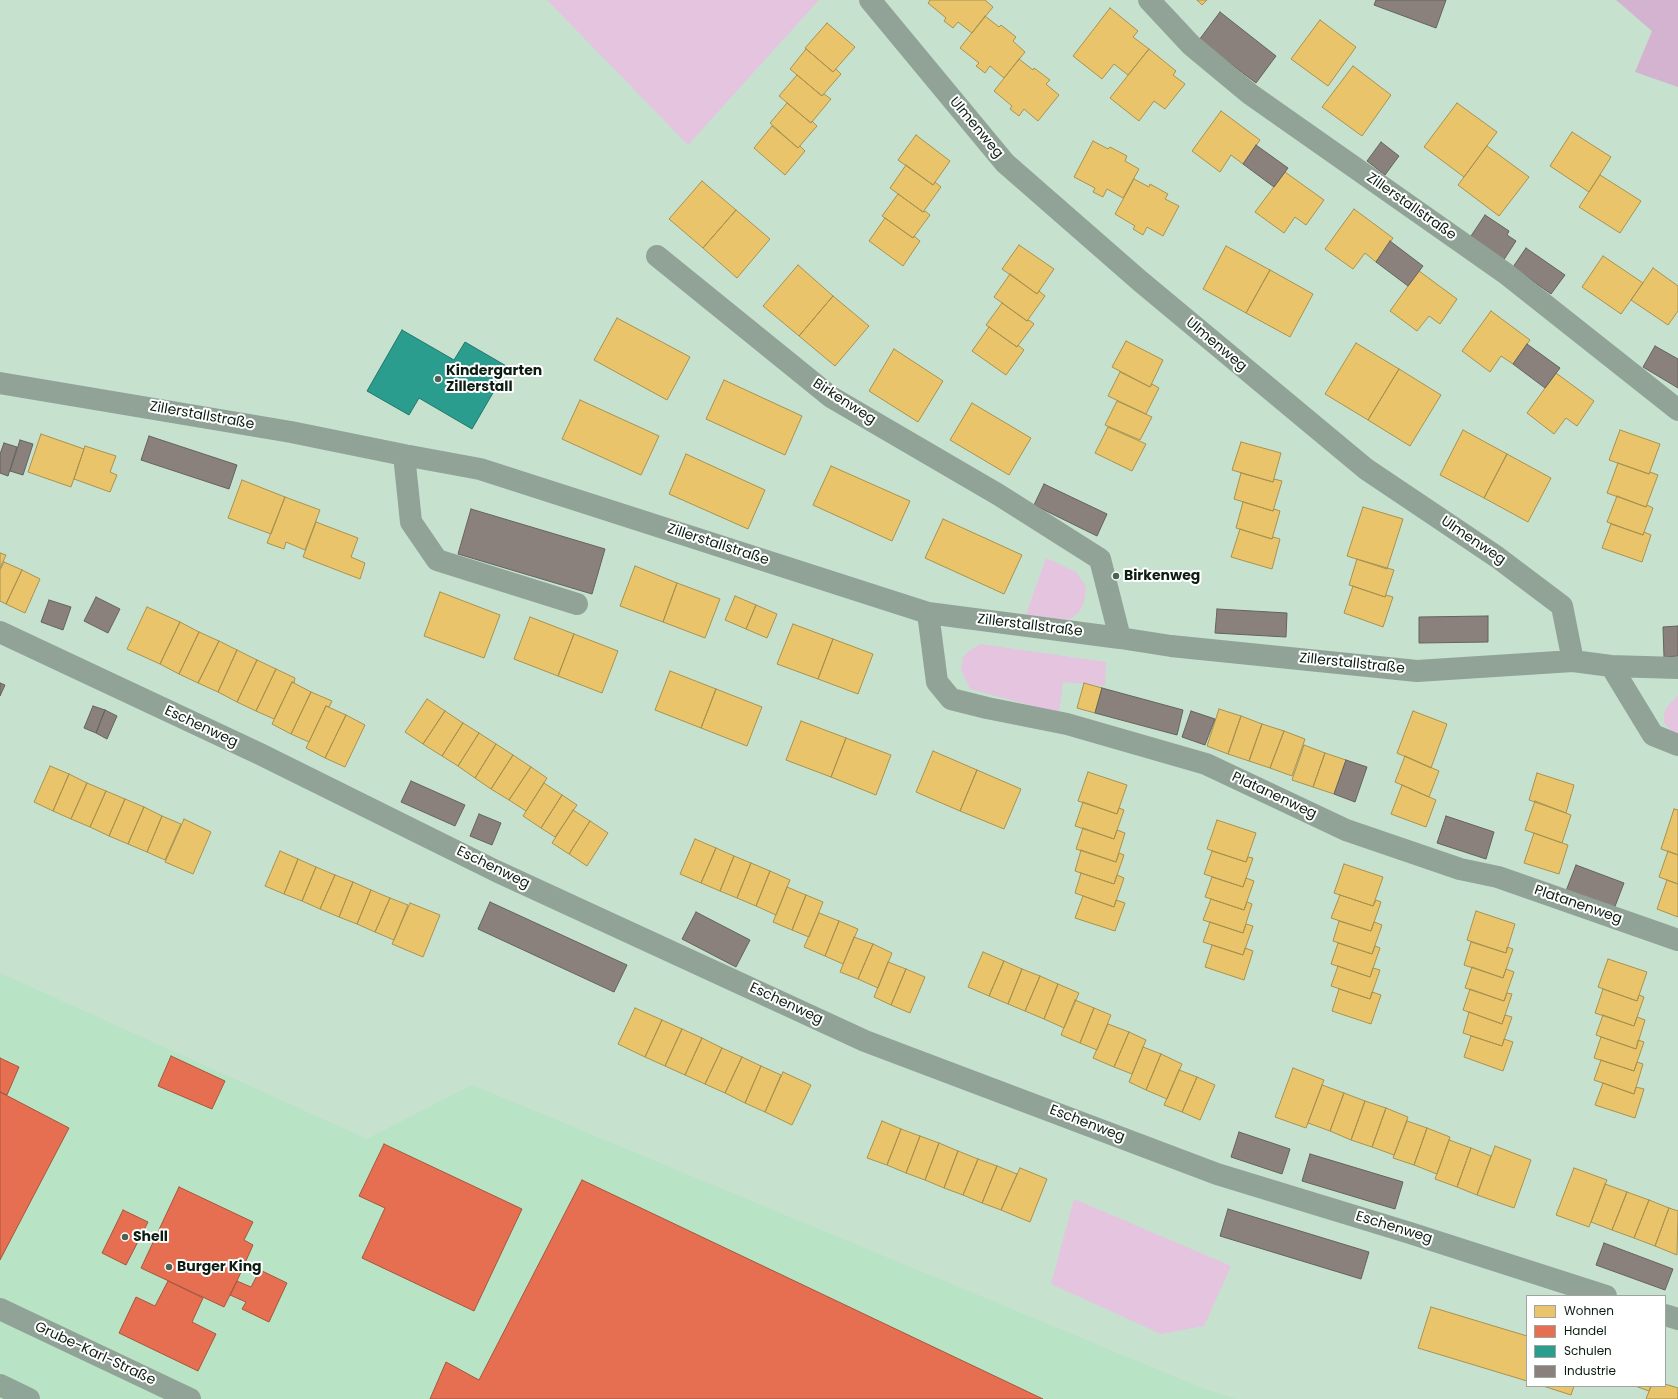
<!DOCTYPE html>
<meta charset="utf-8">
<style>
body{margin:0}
#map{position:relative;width:1678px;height:1399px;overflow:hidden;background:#c6e1ce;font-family:Poppins,sans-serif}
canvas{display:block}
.legend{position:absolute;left:1526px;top:1295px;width:140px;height:92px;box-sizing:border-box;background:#fff;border:1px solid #9ea5a0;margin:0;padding:5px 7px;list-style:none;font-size:12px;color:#0c1e12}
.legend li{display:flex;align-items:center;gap:8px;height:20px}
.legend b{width:20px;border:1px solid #9ea5a0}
</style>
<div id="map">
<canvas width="1678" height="1399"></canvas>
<ul class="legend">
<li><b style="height:11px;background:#e9c46a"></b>Wohnen</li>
<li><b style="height:11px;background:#e76f51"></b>Handel</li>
<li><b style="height:11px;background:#2a9d8f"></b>Schulen</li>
<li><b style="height:11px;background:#8a817c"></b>Industrie</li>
</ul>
</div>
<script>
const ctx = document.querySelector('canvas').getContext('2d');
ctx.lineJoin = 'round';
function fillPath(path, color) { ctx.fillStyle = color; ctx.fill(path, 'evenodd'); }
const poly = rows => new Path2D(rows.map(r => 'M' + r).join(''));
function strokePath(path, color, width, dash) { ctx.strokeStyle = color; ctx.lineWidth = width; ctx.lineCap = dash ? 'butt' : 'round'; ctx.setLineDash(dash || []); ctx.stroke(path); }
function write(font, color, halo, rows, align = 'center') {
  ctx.font = font + ' Poppins,sans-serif'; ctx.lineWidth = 4; ctx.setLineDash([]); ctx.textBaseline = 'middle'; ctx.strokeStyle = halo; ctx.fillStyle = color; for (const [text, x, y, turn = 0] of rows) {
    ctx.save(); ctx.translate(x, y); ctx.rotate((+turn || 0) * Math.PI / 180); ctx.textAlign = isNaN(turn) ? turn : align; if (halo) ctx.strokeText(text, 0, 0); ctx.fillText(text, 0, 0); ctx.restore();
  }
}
fillPath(poly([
 [0,973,367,1139,472,1085,1204,1389,1235,1399,0,1399]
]), '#b8e3c4');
fillPath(poly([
 [547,0,819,0,688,145],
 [1046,558,1076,572,1086,587,1084,602,1079,612,1072,618,1063,621,1050,621,1026,614],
 [980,644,1106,662,1105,686,1063,682,1059,713,970,689,961,670,963,657,969,651],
 [1678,695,1678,740,1664,722,1664,715,1666,708],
 [1074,1199,1231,1266,1204,1326,1161,1334,1051,1284]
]), '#e5c4e0');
fillPath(poly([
 [1616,0,1678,0,1678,87,1635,72,1652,31]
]), '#d3b3cf');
const homes = poly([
 [930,0,985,0,993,7,972,33,958,22,953,28,944,21,946,18,928,3,930,0],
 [1197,0,1207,0,1202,5,1197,0],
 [1110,8,1138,31,1133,37,1149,49,1128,75,1114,64,1102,79,1073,56,1110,8],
 [985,16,999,27,1001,25,1016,37,1013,41,1025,52,1004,78,990,66,985,73,976,66,979,63,960,48,985,16],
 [1320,20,1356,47,1328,86,1291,59,1320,20],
 [827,23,855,47,833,72,805,48,827,23],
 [806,49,833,72,836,69,841,74,822,96,790,69,806,49],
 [1149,49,1176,71,1173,75,1185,84,1165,109,1154,101,1139,121,1110,98,1149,49],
 [1019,59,1033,70,1034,68,1050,80,1046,84,1059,95,1038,121,1024,109,1019,116,1010,109,1012,106,994,91,1019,59],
 [1353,66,1391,95,1362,136,1322,107,1353,66],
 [797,75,822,96,824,94,831,99,811,123,779,96,797,75],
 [787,103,811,123,812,121,817,126,798,148,770,123,787,103],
 [1457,103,1497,132,1464,177,1424,147,1457,103],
 [1221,111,1260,140,1243,164,1231,155,1220,172,1192,151,1221,111],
 [772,126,798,148,800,146,805,151,785,175,754,148,772,126],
 [1572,132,1611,157,1589,192,1550,166,1572,132],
 [916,135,950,161,933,185,898,160,916,135],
 [1093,141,1108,149,1110,147,1127,156,1125,161,1139,169,1123,198,1107,189,1103,197,1093,192,1095,188,1074,177,1093,141],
 [1487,146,1529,177,1499,216,1458,185,1487,146],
 [906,165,933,185,935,182,941,187,923,212,890,188,906,165],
 [1285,172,1324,200,1306,225,1295,217,1284,233,1255,212,1285,172],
 [1600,175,1641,201,1620,233,1579,207,1600,175],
 [1134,179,1149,187,1150,184,1168,194,1165,199,1179,206,1163,236,1147,227,1143,235,1133,229,1135,226,1115,214,1134,179],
 [702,181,736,210,703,248,669,219,702,181],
 [898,194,923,212,925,211,930,215,913,238,882,216,898,194],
 [1354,209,1393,238,1376,262,1365,253,1353,269,1325,249,1354,209],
 [736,210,770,239,737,278,703,248,736,210],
 [885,218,913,238,914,236,920,241,903,266,869,241,885,218],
 [1019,245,1054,269,1037,294,1002,269,1019,245],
 [1226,246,1270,270,1246,313,1203,289,1226,246],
 [1603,256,1643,283,1621,314,1582,287,1603,256],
 [798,265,833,296,799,336,763,306,798,265],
 [1653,268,1678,286,1678,311,1668,325,1631,300,1653,268],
 [1270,270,1313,294,1290,337,1246,313,1270,270],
 [1419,271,1457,299,1440,324,1429,316,1417,331,1390,311,1419,271],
 [1010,274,1037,294,1039,291,1045,296,1027,321,994,297,1010,274],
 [833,296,869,326,835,366,799,336,833,296],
 [1002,303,1027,321,1029,320,1034,324,1017,347,986,325,1002,303],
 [1491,311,1530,340,1513,364,1501,356,1490,372,1462,351,1491,311],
 [617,318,690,357,667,400,594,360,617,318],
 [989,327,1017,347,1018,345,1024,350,1006,375,972,351,989,327],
 [1126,341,1163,360,1150,387,1112,367,1126,341],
 [1356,343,1399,369,1368,420,1325,394,1356,343],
 [894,349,943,381,918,422,869,391,894,349],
 [1399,369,1441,395,1410,446,1368,420,1399,369],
 [1120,372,1150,387,1152,384,1159,388,1146,414,1108,396,1120,372],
 [1556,373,1594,401,1577,426,1566,418,1554,434,1527,413,1556,373],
 [724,380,802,416,785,455,706,419,724,380],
 [580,400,659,436,641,475,562,439,580,400],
 [1117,401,1152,417,1140,440,1105,425,1117,401],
 [972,403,1031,438,1009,475,950,440,972,403],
 [1108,427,1146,444,1132,471,1095,453,1108,427],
 [1463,430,1507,454,1484,498,1440,475,1463,430],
 [1620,430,1660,444,1649,474,1609,460,1620,430],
 [41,434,84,449,71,487,28,472,41,434],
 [1241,442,1281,453,1273,482,1232,470,1241,442],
 [85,446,116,456,110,472,117,475,110,492,74,479,85,446],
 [686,454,765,490,748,529,669,494,686,454],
 [1507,454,1551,478,1528,522,1484,498,1507,454],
 [1618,463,1649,474,1650,472,1658,475,1646,507,1607,493,1618,463],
 [831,466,910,501,892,541,813,505,831,466],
 [1241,473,1273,482,1274,479,1282,481,1273,511,1234,499,1241,473],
 [242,480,285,497,271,534,228,518,242,480],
 [1617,496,1646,507,1647,505,1653,508,1643,535,1607,522,1617,496],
 [285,497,320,510,305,550,286,542,284,549,267,543,285,497],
 [1243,502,1273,511,1274,509,1280,511,1272,539,1236,528,1243,502],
 [1363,507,1403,519,1387,569,1347,556,1363,507],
 [943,519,1022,555,1004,594,925,558,943,519],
 [316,522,358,538,351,557,365,563,360,579,303,557,316,522],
 [1611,524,1643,535,1644,532,1651,535,1642,562,1602,548,1611,524],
 [1240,529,1272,539,1273,537,1280,539,1272,569,1231,557,1240,529],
 [0,553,6,555,0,568,0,553],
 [1357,559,1394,570,1385,597,1349,585,1357,559],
 [4,562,22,570,6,604,0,601,0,570,4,562],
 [635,566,677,583,663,622,620,606,635,566],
 [22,570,40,579,25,613,6,604,22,570],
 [677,583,720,599,705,638,663,622,677,583],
 [1353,586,1385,597,1386,595,1393,597,1383,627,1344,613,1353,586],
 [440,592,500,615,484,658,424,636,440,592],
 [735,596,756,605,746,629,725,620,735,596],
 [756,605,777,614,767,638,746,629,756,605],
 [147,607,180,622,160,664,127,649,147,607],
 [530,617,574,634,558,676,514,659,530,617],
 [180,622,199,632,179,674,160,664,180,622],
 [793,624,833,639,818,679,777,664,793,624],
 [199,632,219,641,198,683,179,674,199,632],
 [574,634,618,651,602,693,558,676,574,634],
 [833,639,873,654,858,694,818,679,833,639],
 [219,641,237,650,218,692,198,683,219,641],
 [237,650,257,660,237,702,218,692,237,650],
 [257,660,276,669,256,711,237,702,257,660],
 [276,669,295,678,294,683,292,682,274,719,256,711,276,669],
 [670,671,716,689,701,728,655,710,670,671],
 [292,682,311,692,291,734,272,724,292,682],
 [1084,683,1102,688,1095,713,1077,708,1084,683],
 [716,689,762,707,747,746,701,728,716,689],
 [311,692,332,701,329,707,326,706,309,742,291,734,311,692],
 [427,699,445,711,423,744,405,732,427,699],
 [326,706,346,715,325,758,306,748,326,706],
 [1219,709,1241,716,1228,754,1207,746,1219,709],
 [445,711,463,723,442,756,423,744,445,711],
 [1413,711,1447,724,1431,768,1397,753,1413,711],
 [346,715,365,725,345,767,325,758,346,715],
 [1241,716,1262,724,1249,761,1228,754,1241,716],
 [801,721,846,738,831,777,786,760,801,721],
 [463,723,479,733,458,766,442,756,463,723],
 [1262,724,1284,731,1270,768,1249,761,1262,724],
 [1284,731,1305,739,1292,776,1270,768,1284,731],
 [479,733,496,744,475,778,458,766,479,733],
 [846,738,891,755,876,795,831,777,846,738],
 [496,744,513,755,491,789,475,778,496,744],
 [1304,745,1325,753,1313,787,1292,780,1304,745],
 [933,751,977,770,960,811,916,792,933,751],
 [1325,753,1346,760,1334,794,1313,787,1325,753],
 [513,755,531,767,509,800,491,789,513,755],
 [1405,756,1439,771,1429,797,1395,782,1405,756],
 [50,766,69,774,53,811,34,802,50,766],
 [531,767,547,778,526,811,509,800,531,767],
 [977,770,1021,789,1004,829,960,811,977,770],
 [1088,772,1127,785,1117,814,1078,801,1088,772],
 [1537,773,1574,785,1566,813,1529,800,1537,773],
 [69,774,87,783,71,819,53,811,69,774],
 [87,783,106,791,90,827,71,819,87,783],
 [544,783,562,795,541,828,523,816,544,783],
 [1402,785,1436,800,1426,827,1391,814,1402,785],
 [106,791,125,799,109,836,90,827,106,791],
 [562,795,577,805,555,837,541,828,562,795],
 [125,799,144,807,128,844,109,836,125,799],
 [1535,801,1571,815,1562,843,1525,830,1535,801],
 [1083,802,1117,814,1119,808,1124,810,1114,839,1075,826,1083,802],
 [144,807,162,816,147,852,128,844,144,807],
 [1674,809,1678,810,1678,855,1661,849,1674,809],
 [573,810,590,821,569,854,552,843,573,810],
 [162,816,181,824,165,860,147,852,162,816],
 [184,819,211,832,193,874,165,862,184,819],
 [1217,820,1256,833,1246,862,1207,849,1217,820],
 [590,821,608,833,587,866,569,854,590,821],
 [1083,828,1114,839,1117,830,1125,833,1116,862,1076,849,1083,828],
 [1534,833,1568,845,1559,874,1524,863,1534,833],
 [695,839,716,848,701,883,680,874,695,839],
 [716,848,734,856,720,891,701,883,716,848],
 [1081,850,1116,862,1119,853,1124,855,1114,884,1075,871,1081,850],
 [280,851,298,859,284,894,265,886,280,851],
 [1212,851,1246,862,1248,857,1253,858,1243,887,1204,874,1212,851],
 [1668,851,1678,855,1678,884,1659,877,1668,851],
 [734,856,751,863,737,898,720,891,734,856],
 [298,859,316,867,302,901,284,894,298,859],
 [751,863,770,871,756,906,737,898,751,863],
 [1344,864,1383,877,1373,906,1334,893,1344,864],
 [316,867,335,875,320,909,302,901,316,867],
 [770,871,790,880,776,915,756,906,770,871],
 [1081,873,1114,884,1117,875,1124,878,1114,907,1075,893,1081,873],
 [335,875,353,882,339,917,320,909,335,875],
 [1212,877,1243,887,1246,878,1254,881,1244,910,1205,897,1212,877],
 [1667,880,1678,884,1678,917,1657,909,1667,880],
 [353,882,371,890,357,924,339,917,353,882],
 [787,887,806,895,792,930,773,922,787,887],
 [371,890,390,898,375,932,357,924,371,890],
 [806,895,823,902,809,937,792,930,806,895],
 [1340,895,1373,906,1376,900,1381,902,1371,931,1331,918,1340,895],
 [1083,896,1114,907,1116,900,1125,903,1115,931,1075,918,1083,896],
 [390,898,408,905,394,940,375,932,390,898],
 [1211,899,1244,910,1247,902,1252,904,1243,933,1203,920,1211,899],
 [410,903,440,915,423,957,392,944,410,903],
 [1476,911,1515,924,1506,953,1467,940,1476,911],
 [819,913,839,921,825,956,804,947,819,913],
 [839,921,858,929,843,964,825,956,839,921],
 [1339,921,1371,931,1374,922,1382,925,1372,954,1333,941,1339,921],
 [1210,922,1243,933,1246,924,1253,926,1243,955,1203,942,1210,922],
 [854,937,873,944,858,979,840,972,854,937],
 [1471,942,1506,953,1507,947,1513,949,1503,978,1464,965,1471,942],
 [1338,943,1372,954,1375,946,1380,948,1370,977,1331,964,1338,943],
 [873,944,892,953,878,988,858,979,873,944],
 [1212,945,1243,955,1245,948,1253,951,1244,980,1205,967,1212,945],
 [983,952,1004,961,989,996,968,987,983,952],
 [1608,959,1647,972,1637,1001,1598,987,1608,959],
 [1004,961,1022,969,1008,1004,989,996,1004,961],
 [888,962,906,969,891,1005,874,997,888,962],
 [1338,966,1370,977,1373,968,1380,970,1370,999,1331,986,1338,966],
 [1472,967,1503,978,1506,969,1514,972,1504,1001,1465,988,1472,967],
 [906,969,925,977,910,1013,891,1005,906,969],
 [1022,969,1040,976,1025,1011,1008,1004,1022,969],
 [1040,976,1058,984,1044,1019,1025,1011,1040,976],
 [1058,984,1079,993,1064,1028,1044,1019,1058,984],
 [1339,989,1370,999,1372,992,1381,995,1371,1024,1332,1011,1339,989],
 [1470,989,1504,1001,1507,993,1512,994,1502,1024,1463,1010,1470,989],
 [1603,989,1637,1001,1639,995,1644,997,1634,1026,1595,1013,1603,989],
 [1075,1000,1094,1008,1080,1043,1061,1035,1075,1000],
 [635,1008,662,1020,645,1057,618,1044,635,1008],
 [1094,1008,1111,1015,1097,1050,1080,1043,1094,1008],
 [1469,1012,1502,1024,1505,1015,1512,1017,1502,1046,1463,1033,1469,1012],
 [1603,1015,1634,1026,1637,1017,1645,1020,1636,1049,1596,1035,1603,1015],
 [662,1020,682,1029,665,1066,645,1057,662,1020],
 [1108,1024,1129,1032,1114,1067,1093,1058,1108,1024],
 [682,1029,702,1038,685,1075,665,1066,682,1029],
 [1129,1032,1146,1040,1132,1074,1114,1067,1129,1032],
 [1471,1036,1502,1046,1504,1039,1513,1042,1503,1071,1464,1057,1471,1036],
 [1601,1037,1636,1049,1638,1040,1644,1042,1634,1071,1594,1058,1601,1037],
 [702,1038,722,1048,705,1084,685,1075,702,1038],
 [1143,1047,1161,1054,1146,1090,1129,1082,1143,1047],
 [722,1048,742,1057,725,1093,705,1084,722,1048],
 [1161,1054,1182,1064,1167,1099,1146,1090,1161,1054],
 [742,1057,761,1066,745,1103,725,1093,742,1057],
 [1601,1060,1634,1071,1637,1062,1643,1064,1634,1094,1594,1080,1601,1060],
 [761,1066,781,1075,765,1112,745,1103,761,1066],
 [1293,1068,1324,1080,1306,1128,1275,1117,1293,1068],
 [1179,1070,1197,1077,1182,1112,1164,1105,1179,1070],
 [783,1072,811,1085,792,1125,765,1112,783,1072],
 [1197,1077,1215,1085,1200,1120,1182,1112,1197,1077],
 [1603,1083,1634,1094,1636,1087,1644,1089,1635,1118,1595,1105,1603,1083],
 [1322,1085,1344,1093,1330,1131,1308,1123,1322,1085],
 [1344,1093,1365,1101,1351,1140,1330,1131,1344,1093],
 [1365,1101,1386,1108,1372,1147,1351,1140,1365,1101],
 [1386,1108,1408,1117,1394,1155,1372,1147,1386,1108],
 [882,1121,901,1129,887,1165,867,1158,882,1121],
 [1407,1121,1427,1128,1414,1165,1393,1158,1407,1121],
 [1427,1128,1450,1137,1437,1174,1414,1165,1427,1128],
 [901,1129,920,1136,906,1173,887,1165,901,1129],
 [920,1136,939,1143,925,1180,906,1173,920,1136],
 [1449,1140,1471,1148,1457,1187,1435,1179,1449,1140],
 [939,1143,958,1151,944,1188,925,1180,939,1143],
 [1495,1146,1531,1160,1514,1208,1477,1195,1495,1146],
 [1471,1148,1491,1156,1477,1195,1457,1187,1471,1148],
 [958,1151,978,1159,963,1195,944,1188,958,1151],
 [978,1159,997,1166,982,1203,963,1195,978,1159],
 [997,1166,1017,1174,1001,1210,982,1203,997,1166],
 [1020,1168,1047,1179,1030,1222,1001,1210,1020,1168],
 [1574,1168,1607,1180,1589,1227,1556,1215,1574,1168],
 [1605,1184,1627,1192,1612,1230,1591,1222,1605,1184],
 [1627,1192,1649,1200,1634,1238,1612,1230,1627,1192],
 [1649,1200,1669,1208,1655,1246,1634,1238,1649,1200],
 [1669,1208,1678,1211,1677,1255,1655,1246,1669,1208],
 [1431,1307,1527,1336,1527,1381,1418,1348,1431,1307],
 [1665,1384,1678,1388,1678,1399,1646,1399,1651,1386,1665,1386,1665,1384],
 [1543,1386,1574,1386,1571,1395,1543,1386],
 [1635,1386,1651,1386,1649,1391,1635,1386]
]);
fillPath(homes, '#e9c46a');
strokePath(homes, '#a79250', 1);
const shops = poly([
 [171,1056,225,1081,212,1109,158,1086,171,1056],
 [0,1058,19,1067,7,1095,0,1092,0,1058],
 [0,1092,69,1128,0,1260,0,1092],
 [384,1144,522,1209,474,1311,362,1258,385,1208,359,1196,384,1144],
 [582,1180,1043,1399,430,1399,446,1362,479,1380,582,1180],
 [179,1187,253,1222,244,1240,253,1245,237,1281,224,1307,141,1268,179,1187],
 [123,1210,148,1222,126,1265,102,1253,123,1210],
 [260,1270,287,1283,269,1322,242,1309,246,1302,230,1295,237,1281,251,1287,260,1270],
 [168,1281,203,1298,192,1322,216,1334,198,1371,119,1333,136,1297,155,1306,168,1281]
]);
fillPath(shops, '#e76f51');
strokePath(shops, '#a5573e', 1);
const schools = poly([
 [402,330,454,360,465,342,508,367,472,429,419,398,409,415,367,391,402,330]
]);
fillPath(schools, '#2a9d8f');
strokePath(schools, '#21776a', 1);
const industry = poly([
 [1376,0,1446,0,1436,28,1374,5,1376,0],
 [1220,12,1276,56,1256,83,1199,40,1220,12],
 [1381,142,1399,156,1385,175,1367,161,1381,142],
 [1256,145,1288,168,1274,187,1243,164,1256,145],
 [1485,215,1509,231,1507,235,1516,241,1503,261,1469,239,1485,215],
 [1390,241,1423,266,1408,286,1376,262,1390,241],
 [1526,248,1565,275,1551,294,1513,267,1526,248],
 [1527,344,1560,368,1545,388,1513,364,1527,344],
 [1655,346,1678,359,1678,388,1643,367,1655,346],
 [149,436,237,465,229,489,141,460,149,436],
 [20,440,33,444,23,475,10,471,20,440],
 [4,443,17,447,8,476,0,473,0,454,4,443],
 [1044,484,1107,514,1097,536,1034,505,1044,484],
 [471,509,605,549,592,594,458,554,471,509],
 [96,597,120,609,108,633,84,621,96,597],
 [49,600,71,607,63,630,41,622,49,600],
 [1217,609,1287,613,1286,637,1215,633,1217,609],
 [1488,616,1488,642,1419,643,1419,617,1488,616],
 [1678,626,1678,656,1664,657,1663,627,1678,626],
 [0,683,5,685,0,696,0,683],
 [1102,688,1183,710,1177,735,1095,713,1102,688],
 [93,706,105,710,96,733,84,728,93,706],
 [105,710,117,716,107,739,96,733,105,710],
 [1191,711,1215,719,1205,745,1182,737,1191,711],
 [1346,760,1367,767,1355,802,1334,794,1346,760],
 [411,781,465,805,455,826,401,802,411,781],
 [479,814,501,823,492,845,470,836,479,814],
 [1446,816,1494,832,1486,859,1437,843,1446,816],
 [1576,865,1624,883,1614,909,1566,891,1576,865],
 [490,902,627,965,614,992,478,929,490,902],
 [696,912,750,940,736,967,682,939,696,912],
 [1239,1132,1290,1149,1282,1174,1231,1157,1239,1132],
 [1310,1154,1403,1182,1395,1209,1302,1181,1310,1154],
 [1228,1209,1369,1252,1361,1279,1220,1236,1228,1209],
 [1604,1243,1673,1269,1665,1290,1596,1265,1604,1243]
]);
fillPath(industry, '#8a817c');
strokePath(industry, '#64635c', 1);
strokePath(poly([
 [870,0,1005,163,1140,281,1366,469,1497,557,1562,606,1573,661],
 [1149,0,1191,45,1250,94,1505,273,1678,410],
 [657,256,831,397,999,495,1100,559,1120,638],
 [0,383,291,432,404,455,480,469,928,613,1120,638,1171,646,1417,671,1573,661,1611,666,1678,668],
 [404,455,411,522,437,560,577,604],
 [928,613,937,682,951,699,987,708,1067,724,1206,764,1346,830,1460,869,1498,877,1678,940],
 [0,632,260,754,496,871,865,1041,1217,1174,1410,1233,1606,1296],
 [1611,666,1653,735,1678,745],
 [0,1309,190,1399],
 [1665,1315,1678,1319]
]), '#91a297', 22);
strokePath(poly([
 [0,1385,29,1399]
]), '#8fa597', 22);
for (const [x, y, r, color] of [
 [438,379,4,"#4d6254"],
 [1116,576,4,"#4d6254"],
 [125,1237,4,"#4d6254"],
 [169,1267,4,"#4d6254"]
]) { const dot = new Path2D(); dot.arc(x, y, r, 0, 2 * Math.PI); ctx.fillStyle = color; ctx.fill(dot); strokePath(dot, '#fff', 1.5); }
write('14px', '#0c1e12', '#fff', [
 ["Ulmenweg",976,128,50],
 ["Zillerstallstraße",1411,207,35],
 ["Ulmenweg",1216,345,40],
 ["Birkenweg",844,402,33],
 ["Zillerstallstraße",202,416,10],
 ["Ulmenweg",1473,541,34],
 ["Zillerstallstraße",718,545,18],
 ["Zillerstallstraße",1030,626,7],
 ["Zillerstallstraße",1352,664,6],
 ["Eschenweg",201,727,25],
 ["Platanenweg",1274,796,25],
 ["Eschenweg",493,868,26],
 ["Platanenweg",1578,905,19],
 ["Eschenweg",786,1004,25],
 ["Eschenweg",1087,1124,21],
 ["Eschenweg",1394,1228,17],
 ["Grube-Karl-Straße",95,1354,25]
]);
write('bold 14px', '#0c1e12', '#fff', [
 ["Kindergarten",446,371],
 ["Zillerstall",446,387],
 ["Birkenweg",1124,576],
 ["Shell",133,1237],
 ["Burger King",177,1267]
], 'left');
</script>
